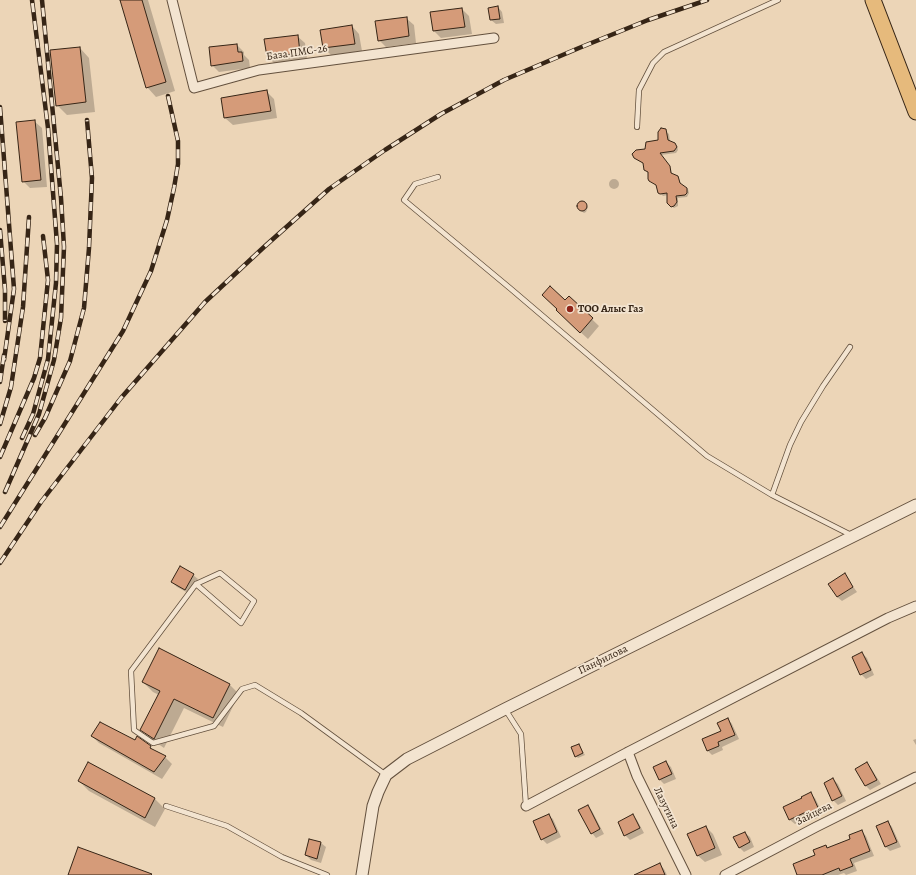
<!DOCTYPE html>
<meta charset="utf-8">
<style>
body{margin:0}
canvas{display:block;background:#ecd5b7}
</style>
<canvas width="916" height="875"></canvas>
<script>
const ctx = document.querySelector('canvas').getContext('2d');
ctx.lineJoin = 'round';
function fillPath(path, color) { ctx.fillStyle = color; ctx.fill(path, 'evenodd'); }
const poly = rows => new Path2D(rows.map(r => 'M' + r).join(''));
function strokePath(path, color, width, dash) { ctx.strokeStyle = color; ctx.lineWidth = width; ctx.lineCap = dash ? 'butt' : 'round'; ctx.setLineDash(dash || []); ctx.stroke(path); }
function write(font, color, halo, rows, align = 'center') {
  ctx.font = font + ' Alegreya,serif'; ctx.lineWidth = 3.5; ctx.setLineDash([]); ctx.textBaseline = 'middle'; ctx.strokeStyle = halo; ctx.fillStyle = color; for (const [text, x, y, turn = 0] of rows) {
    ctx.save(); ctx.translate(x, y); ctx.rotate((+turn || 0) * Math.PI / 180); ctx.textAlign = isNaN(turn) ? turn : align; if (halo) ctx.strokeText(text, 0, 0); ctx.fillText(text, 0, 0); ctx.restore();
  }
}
fillPath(poly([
 [121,0,148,0,175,91,156,97,147,87],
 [498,7,502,12,504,23,496,24,491,20],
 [462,9,469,16,472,34,441,38,434,31],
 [406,18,414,25,416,43,386,47,379,40],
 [352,26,359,34,362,51,331,55,324,48],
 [297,36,305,43,307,59,275,64,268,57],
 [237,45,244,52,244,55,249,60,250,68,219,72,212,65],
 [80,48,89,58,95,112,67,115,57,105],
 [267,92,274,99,277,118,233,125,225,118,222,99],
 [34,121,42,128,47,187,30,188,23,181],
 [663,129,669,134,670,141,677,146,678,150,676,153,661,155,671,169,672,174,679,179,681,185,688,189,689,193,687,197,678,198,678,206,674,208,668,203,668,195,663,196,659,192,657,185,644,164,635,158,646,150,646,144,649,141,659,141],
 '609 184a5 5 0 1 1 10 0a5 5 0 1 1-10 0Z',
 [581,202,582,202,588,207,586,212,584,213,579,209,578,205],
 [569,297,599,326,588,339,564,317,558,309],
 [844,574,857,592,842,601,837,597],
 [193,575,198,579,190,594,177,587,172,582],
 [862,653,867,658,874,675,866,679,861,674],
 [143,682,230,685,239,694,223,727,184,708,164,748,151,739,141,729,159,695,153,692],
 [728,719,732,724,739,739,722,747,723,750,712,755,708,751,722,731],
 [92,736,135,741,150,747,155,752,165,757,172,764,162,779,99,743],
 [916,739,916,745,913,740],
 [579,745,585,755,578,758,576,756],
 [666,762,671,767,676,779,664,784,660,780,654,768],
 [88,763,155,799,165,809,155,827,89,791,79,781],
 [867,763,871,768,881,784,870,790,866,786,856,769],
 [833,779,838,784,846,801,838,805,833,800],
 [810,793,815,798,823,814,815,819,812,816,795,824,790,820,784,808,803,799],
 [588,806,592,811,604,834,596,838,592,833],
 [548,815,553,819,561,837,547,844,542,839,534,822],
 [633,815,637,820,644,833,630,840,625,835],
 [888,822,892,827,901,847,890,851,886,847,877,826],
 [706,827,713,834,722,855,705,862,697,855],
 [861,831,866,836,874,856,854,863,857,871,846,875,844,873,838,875,798,875,826,846,828,849,852,840],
 [745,833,750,837,754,847,744,852,739,847],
 [310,840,321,843,326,847,321,863,311,860,306,855],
 [659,864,664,869,667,875,646,875]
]), '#0003');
const building = poly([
 [120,0,142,0,166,82,146,88,120,0],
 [498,6,500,19,490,20,488,8,498,6],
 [462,8,465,27,433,31,430,12,462,8],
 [407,17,409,36,378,41,375,21,407,17],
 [352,25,355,44,323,48,320,30,352,25],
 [298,35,300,53,267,57,264,39,298,35],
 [237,44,238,52,242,52,243,61,211,66,209,47,237,44],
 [80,47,86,102,56,106,50,50,80,47],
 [267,90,271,111,224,118,221,98,267,90],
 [35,120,41,180,22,182,16,122,35,120],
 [661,128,666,129,668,140,675,143,677,147,674,151,660,153,670,166,671,173,678,176,680,183,687,188,687,193,685,195,676,196,677,202,674,206,671,207,667,203,667,193,660,194,658,193,656,185,649,181,648,179,648,172,644,170,643,163,634,158,632,154,636,150,645,149,646,142,658,140,658,132,661,128],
 '577 206a5 5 0 1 1 10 0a5 5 0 1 1-10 0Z',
 [550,286,565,300,569,296,593,318,580,333,556,310,557,309,542,295,550,286],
 [180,566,194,574,185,590,171,582,180,566],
 [845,573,853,587,837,597,828,584,845,573],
 [159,648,230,684,213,718,174,699,154,739,140,730,160,691,142,682,159,648],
 [862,652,871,670,860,675,852,657,862,652],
 [728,718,735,735,718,742,719,746,707,751,702,739,721,731,717,723,728,718],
 [100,722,135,740,137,736,151,746,150,748,166,756,154,772,91,736,100,722],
 [579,744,583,753,575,757,571,747,579,744],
 [666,761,672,774,659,780,653,767,666,761],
 [88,762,155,798,145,818,78,781,88,762],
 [867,762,877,780,865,786,855,769,867,762],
 [833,778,842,796,832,801,824,783,833,778],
 [811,792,819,810,810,815,808,811,789,820,783,807,802,798,801,797,811,792],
 [588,805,600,829,591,834,578,810,588,805],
 [549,814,557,832,541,840,533,821,549,814],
 [633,814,640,828,624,836,618,822,633,814],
 [888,821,897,842,885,847,876,826,888,821],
 [706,826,715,848,697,856,687,834,706,826],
 [862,830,870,851,850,859,853,866,840,871,839,868,822,875,797,875,793,864,815,855,813,850,826,845,827,848,850,839,849,835,862,830],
 [745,832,750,842,739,848,733,837,745,832],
 [309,839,321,842,317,859,305,855,309,839],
 [78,847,152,874,151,875,68,875,78,847],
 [660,863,665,875,634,875,660,863]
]);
fillPath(building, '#d59b79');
strokePath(building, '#362516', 1);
const service = poly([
 [637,127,639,90,653,63,664,52,778,0],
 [438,177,415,184,404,200,511,289,707,456,772,495,851,535],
 [772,495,790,445,801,422,823,386,850,347],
 [196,584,241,623,254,601,220,573,196,584,131,671,134,730,153,743,214,726,242,689,255,685,301,713,386,775],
 [505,709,521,734,526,806],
 [166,806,227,826,282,857,327,875]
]);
const minor = poly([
 [172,0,194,88,259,70,494,38],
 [628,752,637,776,686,875],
 [526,806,628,752,888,618,916,606],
 [725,875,816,827,916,777]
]);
const tertiary = poly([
 [362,875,373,806,378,792,386,775,407,759,505,709,916,505]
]);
const trunk = poly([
 [873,0,916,112]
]);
strokePath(service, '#64513e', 6);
strokePath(minor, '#64513e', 11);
strokePath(tertiary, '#64513e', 13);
strokePath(trunk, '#362516', 17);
strokePath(service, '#f3e4d0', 4.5);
strokePath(minor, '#f3e4d0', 9);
strokePath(tertiary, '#f3e4d0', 11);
strokePath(trunk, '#e6ba7c', 15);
const rail = poly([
 [0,107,14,289,4,360],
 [0,230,5,290,5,321],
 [0,382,4,355],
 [0,424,11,387,23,307,29,217],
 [35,435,45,418,70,361,84,308,89,248,92,178,87,120],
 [22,438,33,414,48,359,56,283,57,244,48,128,32,0],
 [0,457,34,378,40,358,48,280,43,236],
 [5,492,39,414,54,360,61,318,64,247,61,198,42,0],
 [0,527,123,331,151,271,167,220,174,188,178,164,178,141,168,96],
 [0,563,41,502,121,398,205,302,264,247,329,189,385,150,441,114,504,80,579,48,648,20,707,0]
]);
strokePath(rail, '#362516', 4.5);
strokePath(rail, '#f3e4d0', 3, [9]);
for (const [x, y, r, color] of [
 [570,309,4,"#8f2418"]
]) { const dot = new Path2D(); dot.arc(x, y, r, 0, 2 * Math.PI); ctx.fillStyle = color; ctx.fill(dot); strokePath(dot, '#f3e4d0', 1.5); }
write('11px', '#362516', '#f3e4d0', [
 ["База ПМС-26",297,53,-8],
 ["Панфилова",603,660,-26],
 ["Лазутина",666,808,64],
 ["Зайцева",814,814,-27]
]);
write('bold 11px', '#362516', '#f3e4d0', [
 ["ТОО Алыс Газ",578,309]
], 'left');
</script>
